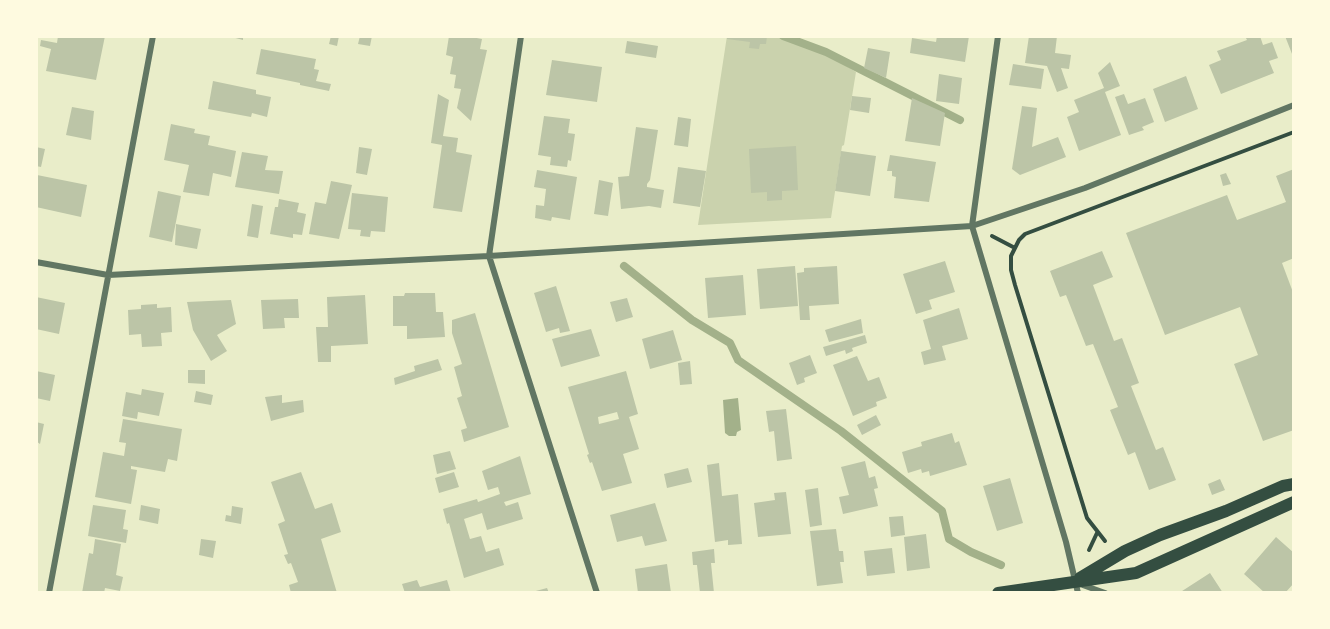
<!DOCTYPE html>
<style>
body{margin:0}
#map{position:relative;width:1330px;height:629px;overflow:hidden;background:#e9edc9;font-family:"Archivo Narrow",sans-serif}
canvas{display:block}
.frame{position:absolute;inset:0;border:38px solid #fefae0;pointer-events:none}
</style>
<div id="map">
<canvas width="1330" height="629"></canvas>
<div class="frame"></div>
</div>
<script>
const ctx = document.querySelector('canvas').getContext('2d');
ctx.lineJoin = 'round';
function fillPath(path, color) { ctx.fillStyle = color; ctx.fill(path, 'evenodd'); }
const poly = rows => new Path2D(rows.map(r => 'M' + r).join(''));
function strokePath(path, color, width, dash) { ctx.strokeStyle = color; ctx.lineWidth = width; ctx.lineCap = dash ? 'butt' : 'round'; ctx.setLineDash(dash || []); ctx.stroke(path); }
fillPath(poly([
 [727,36,780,36,830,56,856,72,844,145,842,146,831,218,698,225]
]), '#cad2ad');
fillPath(poly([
 [738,398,741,430,737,432,736,436,729,436,725,433,723,400]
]), '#a3b18a');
strokePath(poly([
 [783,36,826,52,960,120],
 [624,266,692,320,730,343,738,360,841,431,942,511,949,539,971,552,1001,565]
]), '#a3b18a', 8);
fillPath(poly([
 [58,36,105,36,96,80,46,71,51,49,40,46,41,40,57,43],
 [228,36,243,36,243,40],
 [331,36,339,36,337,46,329,44],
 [360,36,372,36,370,46,358,44],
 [449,36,466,36,482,39,480,49,487,50,471,121,457,108,461,89,454,88,456,75,450,74,453,57,446,55],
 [727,36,767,36,766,44,760,44,759,49,749,48,750,42,727,39],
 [937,36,969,36,965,62,910,53,912,38,936,42],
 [1029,36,1057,36,1055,53,1071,55,1069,69,1061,68,1068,88,1057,92,1047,66,1025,63],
 [1245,36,1260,36,1263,45,1272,42,1278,58,1269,61,1274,73,1221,94,1209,65,1221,60,1217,51,1247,40],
 [1285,36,1294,36,1294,59],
 [627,41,658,46,656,58,625,53],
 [868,48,890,52,886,78,864,68],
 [261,49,316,59,314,69,319,70,316,81,331,84,329,91,300,85,300,83,256,74],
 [552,60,602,67,597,102,546,95],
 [1110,62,1120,86,1105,92,1121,135,1079,151,1067,117,1079,112,1074,100,1104,88,1098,73],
 [1013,64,1044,69,1041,89,1009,85],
 [939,74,962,78,959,104,936,101],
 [1186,76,1198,109,1165,122,1153,89],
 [213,81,256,90,256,94,271,97,267,117,252,113,251,117,208,109],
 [438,94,449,100,443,136,458,138,456,152,472,155,462,212,433,208,442,145,431,143],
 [1124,94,1128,104,1145,98,1154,122,1142,127,1144,130,1129,135,1115,97],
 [852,96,871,98,869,113,850,110],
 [912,98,945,113,940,146,905,141],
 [1022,106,1037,108,1032,147,1058,137,1066,157,1020,175,1012,169],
 [72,107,94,111,91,140,66,135],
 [544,116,570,119,568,133,575,134,571,161,568,160,567,167,550,165,551,157,538,155],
 [678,117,691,119,688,147,674,145],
 [171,124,195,129,194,133,210,136,208,145,236,151,231,177,213,173,209,196,183,192,189,165,164,160],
 [636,127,658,130,650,180,647,184,647,187,664,190,661,208,649,206,621,209,618,177,629,176],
 [796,146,798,190,782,191,782,200,767,201,767,192,751,193,749,149],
 [36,147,45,149,41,167,36,166],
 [359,147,372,149,367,175,356,173],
 [841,151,876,156,870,196,835,191],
 [242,152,268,156,265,170,283,171,279,194,235,187],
 [890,155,936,162,929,202,894,198,896,177,892,176,892,171,887,171],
 [678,167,706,171,700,207,673,203],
 [1294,169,1294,258,1282,263,1294,295,1294,430,1263,441,1234,364,1258,355,1240,307,1165,335,1126,233,1227,195,1237,220,1286,202,1276,176],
 [537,170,577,177,570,220,552,217,551,221,535,218,536,205,544,206,546,189,534,187],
 [1226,173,1231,184,1223,186,1220,175],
 [37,175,87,185,81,217,36,207],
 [599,180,613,183,608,216,594,214],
 [331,181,352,185,339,239,309,234,315,202,326,204],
 [158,191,181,196,172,242,149,237],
 [352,193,388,197,385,232,371,231,370,237,360,236,361,230,348,229],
 [279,199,299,203,297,212,306,214,302,235,293,234,293,238,270,234,275,207,278,207],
 [252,204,263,206,258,238,247,236],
 [176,224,201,229,197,249,175,245],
 [1102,251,1113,277,1093,285,1114,341,1122,338,1139,383,1131,386,1156,450,1163,447,1176,480,1149,490,1135,452,1128,455,1110,410,1118,407,1093,344,1086,346,1066,295,1060,297,1050,271],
 [945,261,955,292,929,300,932,309,916,314,903,274],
 [795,266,798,306,760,309,757,269],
 [837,266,839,304,809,306,810,320,800,320,797,273,804,272,804,268],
 [743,275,746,315,708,318,705,278],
 [556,286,570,331,560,333,559,328,546,332,534,293],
 [405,293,435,293,436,312,443,312,445,337,407,339,407,326,393,326,393,296,404,296],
 [365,295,368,344,331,346,331,362,318,362,316,327,328,327,327,297],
 [36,297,65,303,59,334,36,329],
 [627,298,633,317,616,322,610,302],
 [298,299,299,318,284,318,285,328,263,329,261,300],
 [231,300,236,324,217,335,227,351,211,361,193,330,187,302],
 [157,304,157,308,171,307,172,332,161,333,162,346,142,347,141,334,129,335,128,310,141,309,141,305],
 [959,308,968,339,942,346,946,360,924,365,921,352,931,349,923,320],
 [475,313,509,427,464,442,461,430,467,428,457,398,462,396,454,367,462,364,452,333,452,320],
 [861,319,863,333,829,342,825,330],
 [591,329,600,356,561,367,552,339],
 [673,330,682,360,650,369,642,339],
 [865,335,867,343,852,348,853,351,846,354,845,350,826,356,823,347],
 [810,355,817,373,804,378,805,382,797,385,789,363],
 [857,356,868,381,879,377,887,398,876,402,877,406,853,416,833,365],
 [438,359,442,370,395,385,394,378,415,371,414,366],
 [690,361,692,384,680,385,678,363],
 [188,370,205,370,205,384,188,383],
 [36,371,55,375,50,401,36,398],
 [626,371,638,414,629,417,639,449,623,454,632,483,602,491,592,462,590,463,587,455,589,454,568,387],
 [617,412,619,419,599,424,598,417],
 [142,389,164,393,159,416,138,412,137,419,122,416,126,392,141,395],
 [196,391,213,395,211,405,194,402],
 [282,395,282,403,303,400,304,412,271,421,265,397],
 [786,409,792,459,777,461,774,431,769,432,766,411],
 [876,415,881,425,862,435,857,425],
 [123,419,182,429,177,461,168,459,165,472,131,466,131,469,137,470,131,504,95,497,103,452,124,456,126,443,119,442],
 [36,422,44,424,40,444,36,441],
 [952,433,955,443,959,441,967,465,930,476,929,471,922,473,921,469,908,473,902,452,922,446,921,442],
 [450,451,456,469,437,474,433,455],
 [520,456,531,494,504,502,506,506,518,502,523,519,487,530,482,513,464,519,470,539,481,536,486,552,499,548,504,565,464,578,449,523,447,524,443,509,477,499,478,502,500,494,498,487,488,490,482,471],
 [865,461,869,478,875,476,878,488,874,489,878,506,843,514,839,497,849,495,841,467],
 [719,463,722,496,738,494,742,544,728,545,728,540,715,542,707,465],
 [688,468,692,482,667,488,664,474],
 [301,472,315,509,332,503,341,532,321,539,337,593,291,593,289,585,298,582,291,563,288,564,284,555,288,554,278,524,285,521,271,482],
 [454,472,459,487,439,493,435,478],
 [1010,478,1023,523,997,531,983,486],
 [1220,479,1225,490,1212,495,1208,484],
 [818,488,822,525,810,527,805,490],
 [786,492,791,534,758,537,754,503,775,500,774,493],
 [655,503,667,541,645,546,642,536,617,542,610,515],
 [93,505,126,510,123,529,128,530,126,543,88,536],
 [141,505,160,509,158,524,139,520],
 [232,506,243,508,241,524,225,521,226,515,231,516],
 [903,516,905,535,891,537,889,517],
 [836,529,839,551,843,551,844,562,840,562,843,583,817,586,810,531],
 [926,534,930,568,907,571,904,537],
 [1276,537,1294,553,1294,583,1285,593,1265,593,1244,574],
 [95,539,121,544,116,575,123,577,120,591,105,588,104,593,82,593,89,553,93,554],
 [201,539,216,541,213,558,199,555],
 [892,548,895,573,867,576,864,551],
 [714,549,715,563,711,563,714,593,700,593,697,565,693,565,692,552],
 [667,564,671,593,638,593,635,569],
 [1210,573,1223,593,1179,593],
 [417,580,420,587,447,580,451,593,405,593,402,584],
 [547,588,549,593,532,593,532,592]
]), '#bcc5a7');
strokePath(poly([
 [992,236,1015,248],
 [1105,541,1087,518,1015,285,1011,270,1011,256,1019,240,1025,234,1294,132],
 [1089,550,1097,533]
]), '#344e41', 4);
strokePath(poly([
 [521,36,489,256,597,593],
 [998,36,972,226,1066,542,1078,593],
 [36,262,108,275,489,256,972,226,1085,188,1294,105],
 [1080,584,1105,593],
 [49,593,153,36]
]), '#617663', 6);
strokePath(poly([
 [1080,578,1125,551,1160,535,1226,511,1283,486,1294,484],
 [998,593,1136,573,1294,502]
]), '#344e41', 12);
</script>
